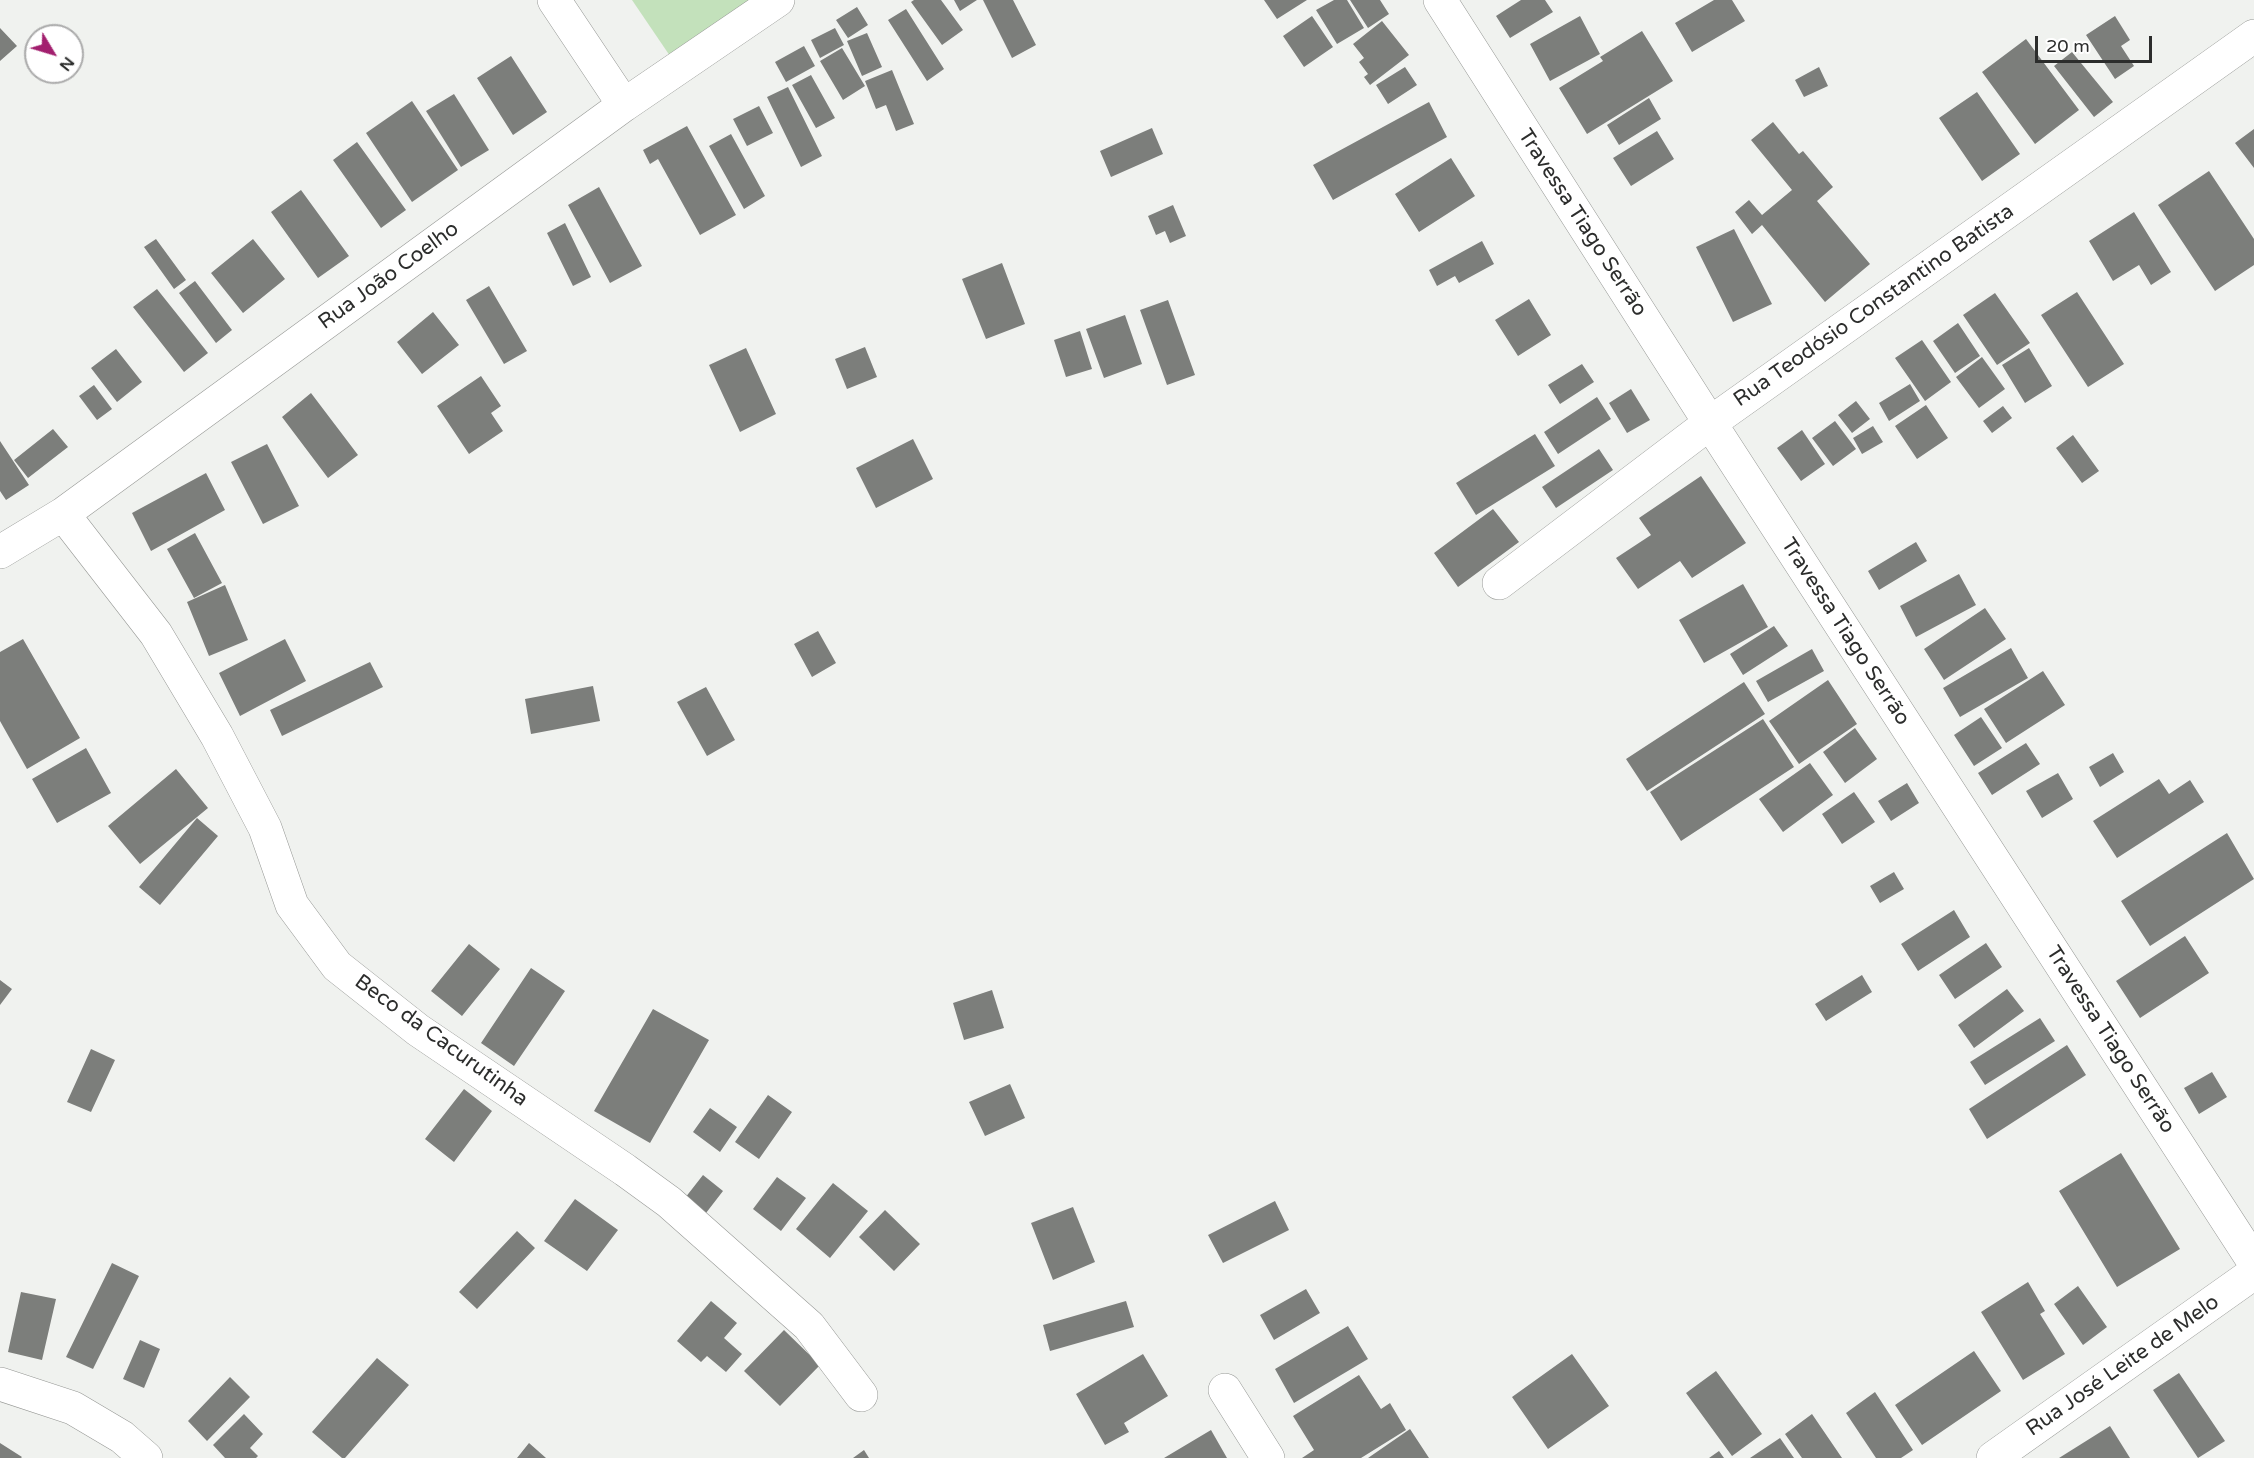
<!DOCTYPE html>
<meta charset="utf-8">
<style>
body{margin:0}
#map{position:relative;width:2254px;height:1458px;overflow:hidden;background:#f0f2ef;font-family:"Varela Round",sans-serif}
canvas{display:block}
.north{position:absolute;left:24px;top:24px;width:60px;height:60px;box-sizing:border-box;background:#fff;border:2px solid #ababab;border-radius:50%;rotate:128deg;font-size:16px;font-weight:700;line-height:24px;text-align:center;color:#2c2d2c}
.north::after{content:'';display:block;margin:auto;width:21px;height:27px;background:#a21f6e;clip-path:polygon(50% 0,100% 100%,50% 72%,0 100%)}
.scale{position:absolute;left:2035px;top:36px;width:117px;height:27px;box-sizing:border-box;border:3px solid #2c2d2c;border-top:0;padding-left:8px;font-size:18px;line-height:21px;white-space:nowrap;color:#2c2d2c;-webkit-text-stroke:4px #fff;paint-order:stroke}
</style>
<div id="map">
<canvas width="2254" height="1458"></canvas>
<div class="north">N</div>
<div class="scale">20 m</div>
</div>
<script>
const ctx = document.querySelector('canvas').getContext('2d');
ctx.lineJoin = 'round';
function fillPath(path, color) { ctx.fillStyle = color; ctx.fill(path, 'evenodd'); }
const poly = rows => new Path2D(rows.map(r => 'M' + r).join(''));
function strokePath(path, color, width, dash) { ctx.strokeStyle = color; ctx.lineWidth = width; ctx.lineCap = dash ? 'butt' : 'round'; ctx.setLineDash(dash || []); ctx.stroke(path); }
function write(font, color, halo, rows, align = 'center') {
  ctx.font = font + ' "Varela Round",sans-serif'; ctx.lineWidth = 4.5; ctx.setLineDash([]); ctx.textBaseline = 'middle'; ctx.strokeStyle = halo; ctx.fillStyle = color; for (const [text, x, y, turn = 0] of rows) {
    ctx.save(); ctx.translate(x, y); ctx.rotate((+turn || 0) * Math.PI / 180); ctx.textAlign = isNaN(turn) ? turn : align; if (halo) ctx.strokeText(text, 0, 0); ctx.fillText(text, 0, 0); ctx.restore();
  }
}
fillPath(poly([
 [632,0,750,0,670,56]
]), '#c3e1bb');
fillPath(poly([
 [914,0,941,0,963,30,942,45,911,2],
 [954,0,977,0,960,11],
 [983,0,1013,0,1036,45,1012,58],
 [1264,0,1307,0,1277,19],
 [1334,0,1347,0,1364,28,1337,44,1316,10],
 [1350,0,1380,0,1389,14,1368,28],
 [1521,0,1545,0,1553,12,1510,38,1496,16],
 [1714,0,1732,0,1745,21,1692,52,1675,23],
 [857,7,868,25,848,38,836,20],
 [906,9,944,69,927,81,888,20],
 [1312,16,1333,47,1304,67,1283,36],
 [1580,16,1600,54,1550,81,1530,44],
 [2115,16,2130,40,2121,46,2134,66,2115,79,2086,35],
 [1382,21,1409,55,1370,85,1364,77,1368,74,1359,62,1364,58,1353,44],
 [0,28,17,46,0,61],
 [835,28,844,45,820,58,811,40],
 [1642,31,1673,81,1587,134,1559,88,1603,61,1600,57],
 [867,33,882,67,862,76,847,41],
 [2026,39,2079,110,2035,144,1982,72],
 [804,46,815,66,786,82,775,62],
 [842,48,865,86,843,100,820,61],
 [2072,52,2113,102,2094,117,2054,66],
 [511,56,547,112,513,135,477,78],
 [1405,67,1417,85,1388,104,1376,85],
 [1819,67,1828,86,1804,97,1795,80],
 [892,70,914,124,896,131,886,105,876,109,865,81],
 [811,75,835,118,816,128,792,85],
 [788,87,822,156,801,167,767,97],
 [1977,92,2020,154,1982,181,1939,118],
 [454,94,489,150,461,167,426,111],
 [1649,98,1661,119,1619,145,1607,125],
 [412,101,458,170,412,202,366,133],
 [1429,102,1447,137,1333,200,1313,165],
 [759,106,773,133,747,146,733,119],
 [1773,122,1799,154,1803,151,1833,187,1817,201,1870,264,1825,302,1762,225,1752,234,1735,212,1749,200,1762,215,1792,190,1751,140],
 [687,126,736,215,700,235,658,159,650,164,643,150],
 [1152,128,1163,154,1111,177,1100,151],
 [2254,129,2254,168,2235,143],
 [1657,131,1674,159,1631,186,1613,158],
 [731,134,765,196,744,209,709,146],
 [357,142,406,210,381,228,333,160],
 [1451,158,1475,196,1419,232,1395,194],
 [2209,171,2254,239,2254,265,2215,291,2158,205],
 [599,187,642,266,610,283,568,205],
 [301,190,349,256,318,278,271,212],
 [1173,205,1186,236,1170,243,1165,231,1156,235,1148,216],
 [2134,212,2171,272,2151,285,2139,265,2113,281,2089,241],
 [565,223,591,277,573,286,547,233],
 [1734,229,1772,304,1733,322,1696,247],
 [156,239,186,280,174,289,144,247],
 [253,239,285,279,243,313,211,273],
 [1482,241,1494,264,1459,283,1455,276,1437,286,1429,270],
 [1002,263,1025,324,986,339,962,279],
 [195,281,232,330,216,343,179,293],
 [489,286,527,351,504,364,466,300],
 [157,289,208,353,184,372,133,307],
 [2077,292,2124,364,2088,387,2041,315],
 [1995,293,2030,343,1997,365,1963,315],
 [1529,299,1551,335,1518,356,1495,320],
 [1168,300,1195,375,1167,385,1140,310],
 [433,312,459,345,422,374,397,342],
 [1125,315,1142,364,1104,378,1086,329],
 [1958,323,1980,356,1955,373,1933,341],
 [1080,331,1092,369,1066,377,1054,340],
 [1922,340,1951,382,1925,401,1895,358],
 [865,347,877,377,847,389,835,359],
 [746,348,776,414,740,432,709,365],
 [2029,348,2052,386,2025,403,2002,365],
 [116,349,142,382,117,402,91,368],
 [1982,357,2005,389,1979,408,1956,377],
 [1582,364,1594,382,1560,404,1548,385],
 [481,376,501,406,491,413,503,431,469,454,437,406],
 [1910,384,1920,401,1889,421,1879,403],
 [94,385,112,409,97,420,79,396],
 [1631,389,1650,420,1627,433,1609,403],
 [311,393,358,455,328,478,282,417],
 [1597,397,1611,419,1558,454,1544,432],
 [1856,401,1870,419,1852,433,1838,415],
 [1926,405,1948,438,1917,459,1895,426],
 [2003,406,2012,418,1992,433,1983,421],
 [1835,421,1856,449,1833,466,1812,438],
 [1873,426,1883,442,1862,454,1853,438],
 [53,429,68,447,28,478,14,460],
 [1802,430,1825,464,1801,481,1777,448],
 [1535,434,1555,466,1476,515,1456,483],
 [2073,435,2099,471,2082,483,2056,448],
 [913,439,933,479,876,508,856,468],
 [0,441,29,485,6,500,0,491],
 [267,444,299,506,263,524,231,462],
 [1599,449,1613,470,1556,508,1542,487],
 [206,473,225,510,151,551,132,513],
 [1701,476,1746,543,1692,578,1680,561,1638,589,1616,558,1651,535,1639,518],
 [1493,509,1519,542,1458,587,1434,553],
 [195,533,222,583,194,598,167,549],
 [1916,542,1927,561,1879,590,1868,571],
 [1959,574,1976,605,1916,637,1900,606],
 [1743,584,1768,627,1704,663,1679,620],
 [225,585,248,640,209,656,187,602],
 [1985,608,2006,639,1944,680,1924,649],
 [1774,626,1788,646,1743,675,1730,654],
 [818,631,836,663,812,677,794,644],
 [23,639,80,738,27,769,0,721,0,652],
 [285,639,306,681,240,716,219,673],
 [2011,648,2028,678,1960,717,1943,688],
 [1812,649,1824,671,1768,702,1756,681],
 [370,662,383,687,282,736,270,710],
 [2043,671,2065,705,2006,743,1984,709],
 [1828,680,1857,724,1799,764,1769,721],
 [1744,682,1765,714,1647,791,1626,759],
 [593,686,600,721,531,734,525,699],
 [706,687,735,740,707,756,677,702],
 [1981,717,2002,748,1974,766,1954,735],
 [1763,719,1794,767,1681,841,1650,792],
 [1855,728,1877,759,1845,783,1823,752],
 [2026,743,2040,764,1992,795,1978,773],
 [86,748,111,793,57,823,32,779],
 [2113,753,2124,772,2100,787,2089,767],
 [1810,763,1833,795,1783,832,1759,799],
 [176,769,208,808,140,864,108,826],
 [2058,773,2073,799,2042,818,2026,791],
 [2159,779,2169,794,2190,780,2204,802,2117,858,2093,821],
 [1907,783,1919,803,1891,821,1878,801],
 [1854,792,1875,822,1842,844,1822,814],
 [197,818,218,836,160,905,139,887],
 [2227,833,2254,879,2150,946,2121,901],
 [1894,872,1904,889,1880,903,1870,886],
 [1954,910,1970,937,1918,971,1901,944],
 [2185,936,2209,973,2140,1018,2116,981],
 [1986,943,2002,967,1955,999,1939,975],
 [469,944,500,969,462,1016,431,991],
 [531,968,565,991,514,1066,481,1043],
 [1862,975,1872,992,1826,1021,1815,1004],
 [0,980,12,989,0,1005],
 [2007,989,2024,1011,1974,1048,1958,1025],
 [992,990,1004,1028,964,1040,953,1003],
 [653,1009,709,1040,650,1143,594,1111],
 [2040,1018,2055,1041,1985,1085,1970,1062],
 [2067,1045,2086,1075,1987,1139,1969,1109],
 [91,1049,115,1060,91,1112,67,1102],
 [2212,1072,2227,1097,2199,1114,2184,1088],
 [1010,1084,1025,1118,985,1136,969,1102],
 [464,1089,492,1111,454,1162,425,1139],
 [768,1095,792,1112,759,1159,735,1142],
 [710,1108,737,1127,720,1152,693,1132],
 [2121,1153,2180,1249,2117,1287,2059,1191],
 [703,1175,723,1191,706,1213,685,1198],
 [777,1177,806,1198,781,1231,753,1209],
 [833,1183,868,1211,830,1258,796,1229],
 [575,1199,618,1230,587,1271,544,1241],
 [1275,1201,1289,1230,1223,1263,1208,1235],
 [1073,1207,1095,1262,1053,1280,1031,1223],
 [885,1210,920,1244,894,1271,859,1237],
 [517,1231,535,1248,477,1309,459,1292],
 [112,1263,139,1276,93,1369,66,1357],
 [2028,1282,2045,1311,2040,1314,2065,1354,2023,1380,1981,1312],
 [2078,1286,2107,1327,2083,1345,2054,1304],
 [1306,1289,1320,1313,1274,1340,1260,1315],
 [21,1292,56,1299,42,1360,8,1352],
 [711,1301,737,1323,724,1338,742,1354,726,1372,707,1356,701,1362,677,1341],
 [1126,1301,1134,1327,1050,1351,1043,1325],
 [1348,1326,1368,1359,1294,1403,1275,1369],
 [784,1330,820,1365,780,1406,744,1371],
 [140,1340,160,1349,144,1388,123,1379],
 [1974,1351,2001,1391,1922,1445,1895,1405],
 [1143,1354,1168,1396,1124,1423,1129,1432,1105,1445,1076,1394],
 [1572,1354,1609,1406,1548,1449,1512,1397],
 [377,1358,409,1385,345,1458,342,1458,312,1432],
 [1716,1371,1762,1434,1732,1456,1686,1393],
 [2179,1373,2225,1441,2198,1458,2153,1390],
 [1359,1375,1381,1409,1390,1403,1406,1430,1361,1458,1302,1458,1314,1450,1293,1416],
 [230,1377,250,1397,207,1441,188,1421],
 [1875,1392,1913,1450,1901,1458,1876,1458,1846,1413],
 [244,1414,263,1434,250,1448,258,1456,256,1458,225,1458,213,1445],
 [1812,1414,1842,1458,1802,1458,1785,1434],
 [2110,1426,2130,1458,2059,1458],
 [1410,1429,1429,1458,1368,1458],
 [1211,1430,1227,1458,1164,1458],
 [1780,1438,1794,1458,1750,1458],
 [0,1443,22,1457,21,1458,0,1458],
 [529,1443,546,1458,517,1458],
 [864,1450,869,1458,853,1458],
 [1719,1451,1724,1458,1709,1458]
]), '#7c7e7b');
const street = poly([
 [554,0,624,105],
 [1440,0,1710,423,2254,1262],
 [63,514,156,634,217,736,265,828,292,905,337,966,418,1030,625,1170,669,1202,809,1326,861,1395],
 [0,552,63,514,624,105,778,0],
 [1499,583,1710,423,2254,36],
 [0,1384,73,1408,122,1437,146,1458],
 [1225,1390,1268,1458],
 [1993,1458,2254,1273]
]);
strokePath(street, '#969895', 34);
strokePath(street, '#fff', 33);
write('21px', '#2c2d2c', '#fff', [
 ["Travessa Tiago Serrão",1582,223,57],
 ["Rua João Coelho",389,276,-36],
 ["Rua Teodósio Constantino Batista",1874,306,-35],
 ["Travessa Tiago Serrão",1845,632,57],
 ["Travessa Tiago Serrão",2110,1040,57],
 ["Beco da Cacurutinha",441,1041,36],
 ["Rua José Leite de Melo",2123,1366,-35]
]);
</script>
